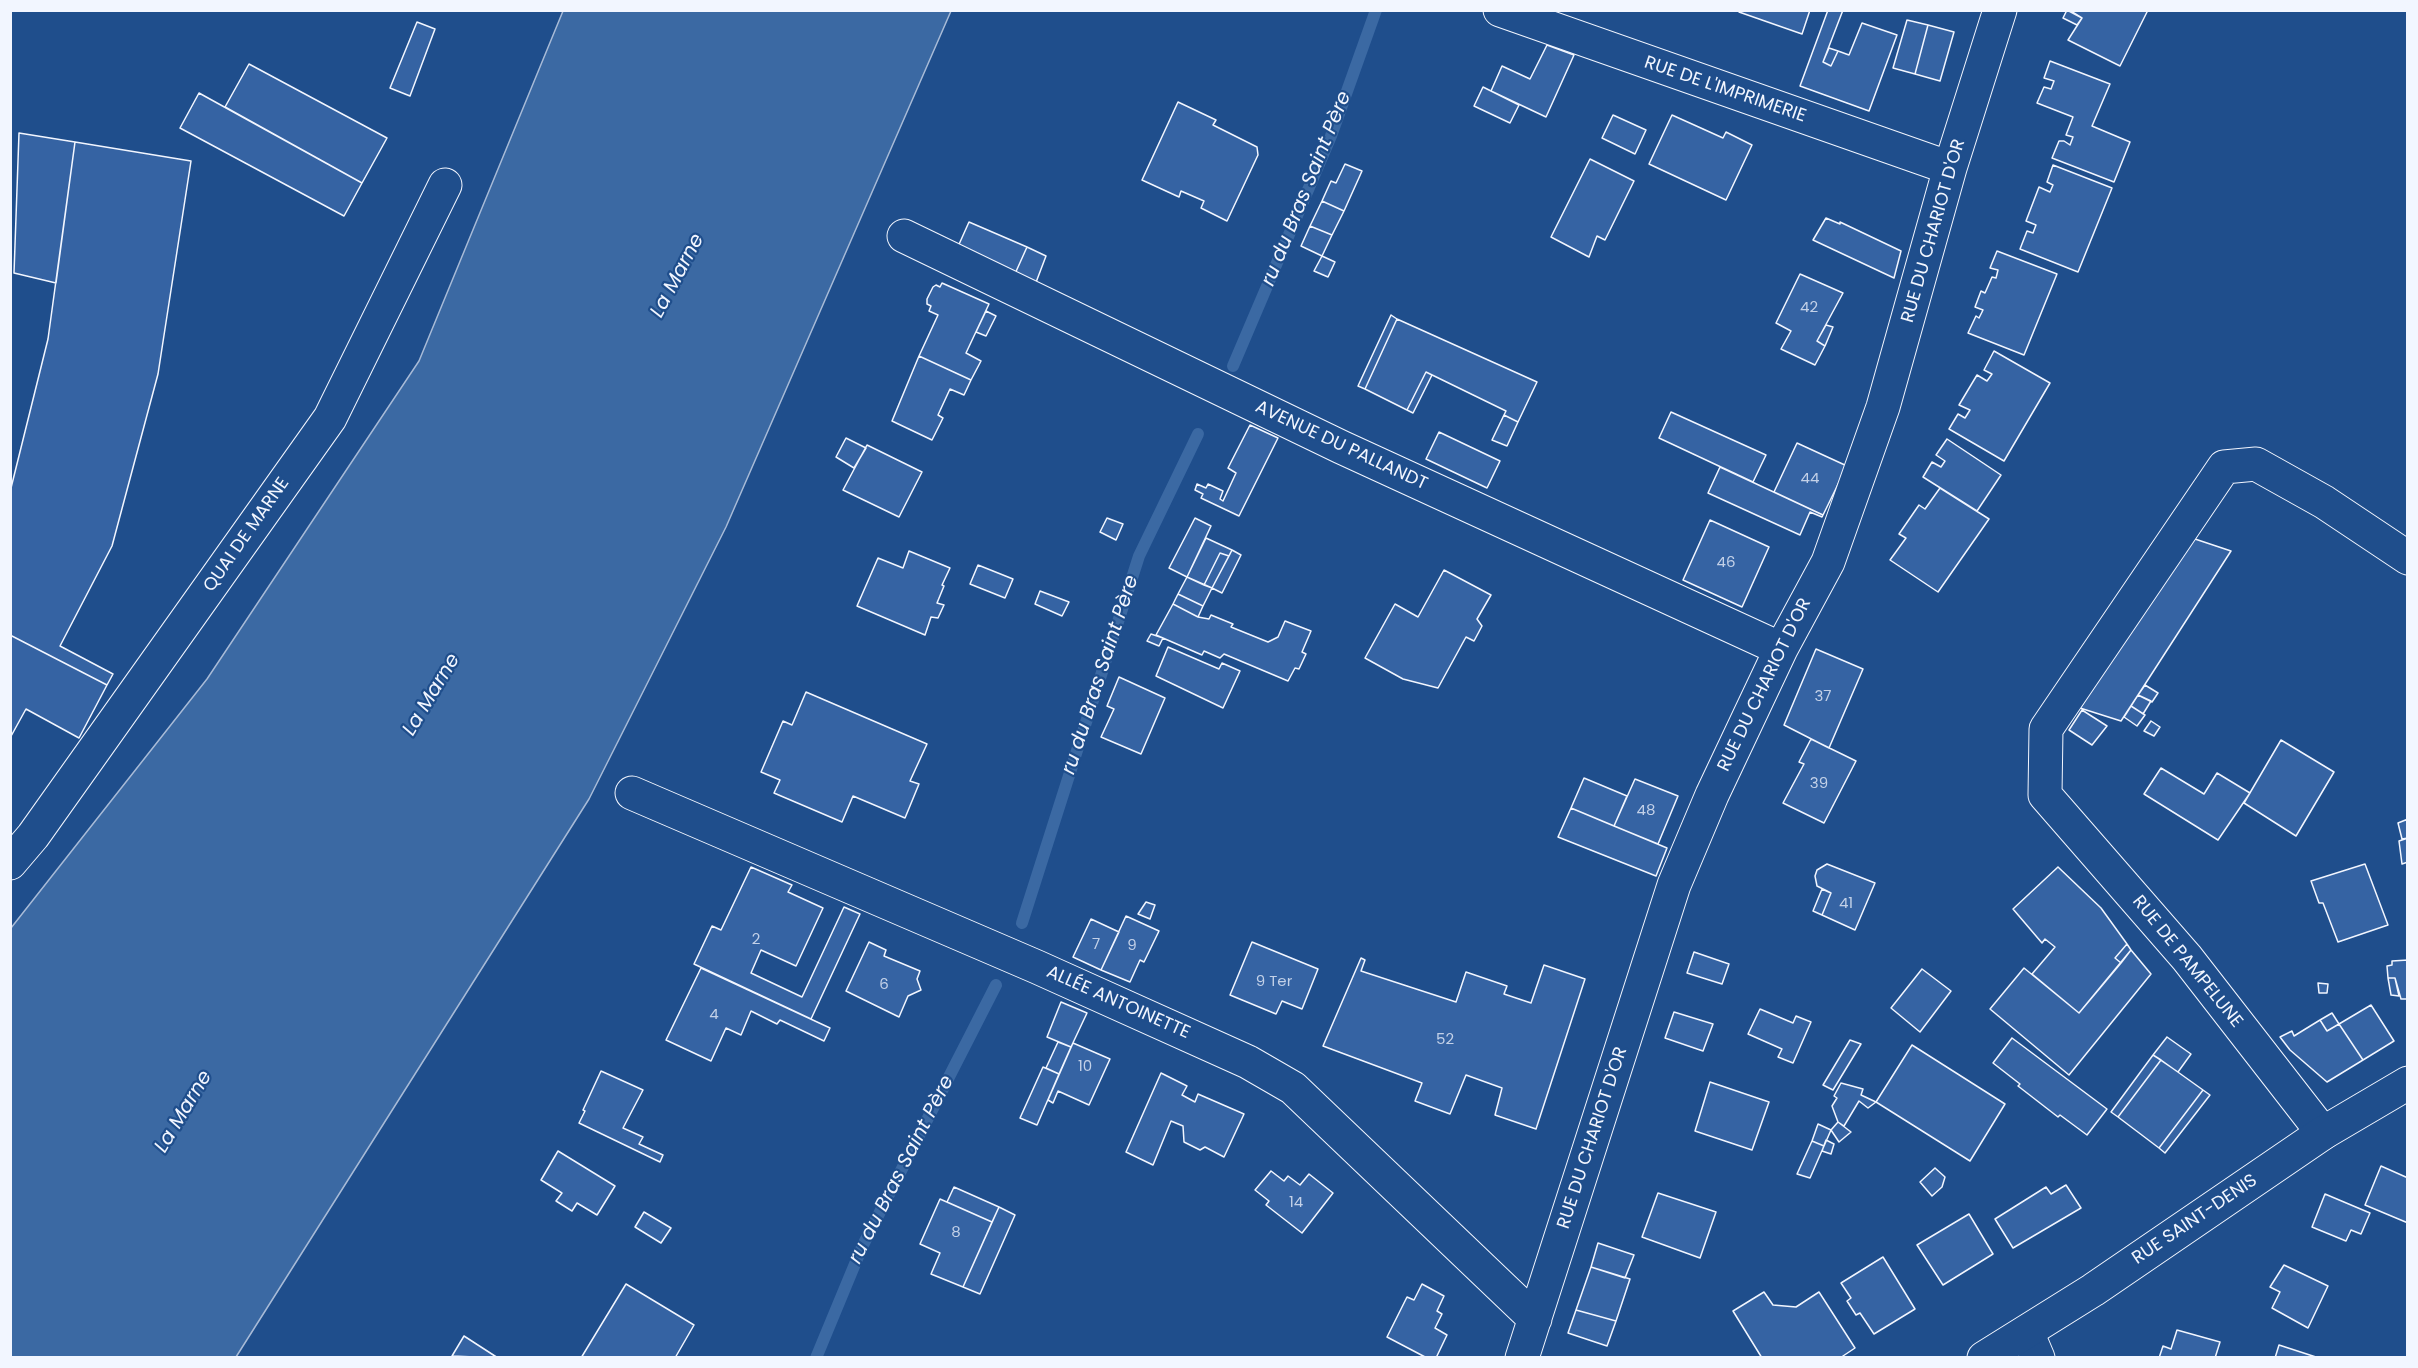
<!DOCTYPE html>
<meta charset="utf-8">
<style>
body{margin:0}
#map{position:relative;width:2418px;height:1368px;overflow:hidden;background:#1f4e8c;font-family:Poppins,sans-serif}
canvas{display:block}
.frame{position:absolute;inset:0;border:12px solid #f2f6ff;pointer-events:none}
</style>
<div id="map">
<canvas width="2418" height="1368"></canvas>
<div class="frame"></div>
</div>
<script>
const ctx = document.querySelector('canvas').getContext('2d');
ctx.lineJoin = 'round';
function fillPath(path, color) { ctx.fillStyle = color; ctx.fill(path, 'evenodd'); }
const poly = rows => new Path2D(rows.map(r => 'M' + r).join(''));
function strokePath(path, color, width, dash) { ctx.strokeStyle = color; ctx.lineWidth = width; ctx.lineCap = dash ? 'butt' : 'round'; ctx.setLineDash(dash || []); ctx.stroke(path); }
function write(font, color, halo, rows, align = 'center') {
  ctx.font = font + ' Poppins,sans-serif'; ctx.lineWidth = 4.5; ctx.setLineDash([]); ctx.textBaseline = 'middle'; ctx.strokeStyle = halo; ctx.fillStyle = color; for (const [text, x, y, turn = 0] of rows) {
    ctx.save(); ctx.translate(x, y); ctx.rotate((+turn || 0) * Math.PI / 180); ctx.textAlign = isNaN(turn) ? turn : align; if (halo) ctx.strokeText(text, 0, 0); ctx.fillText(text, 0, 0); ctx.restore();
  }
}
const water = poly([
 [563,11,951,11,726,527,589,799,236,1357,11,1357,11,928,207,679,419,361,563,11]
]);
fillPath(water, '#3b69a3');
strokePath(water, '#a8bbd7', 1.5);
strokePath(poly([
 [1233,366,1331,136,1376,10],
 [1022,923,1139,556,1198,434],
 [816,1358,862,1247,996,985]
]), '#3b69a3', 12);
const building = poly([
 [1740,10,1810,10,1802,34,1739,12,1740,10],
 [1828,10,1843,10,1823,62,1831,66,1838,51,1849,55,1862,23,1897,35,1869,111,1800,86,1828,10],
 [2067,10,2082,18,2077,25,2063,18,2067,10],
 [2069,10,2148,10,2120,66,2068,40,2082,18,2069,10],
 [1907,20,1928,25,1915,74,1893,68,1907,20],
 [417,22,435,29,410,96,390,88,417,22],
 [1928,25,1954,32,1940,81,1915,74,1928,25],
 [1547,45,1574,55,1546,117,1491,91,1502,66,1530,79,1547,45],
 [1829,48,1838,51,1831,66,1823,62,1829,48],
 [2050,61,2110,84,2092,126,2130,142,2114,182,2052,158,2059,141,2064,141,2070,145,2073,137,2066,135,2073,117,2037,103,2044,87,2051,89,2054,81,2044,78,2050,61],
 [249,64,387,138,362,183,225,107,249,64],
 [1483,87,1519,105,1510,123,1474,106,1483,87],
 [199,93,362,183,344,216,180,128,199,93],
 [1178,102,1216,120,1213,125,1257,147,1258,155,1227,221,1201,208,1204,201,1181,191,1179,197,1142,180,1178,102],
 [1613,115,1646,130,1635,154,1602,138,1613,115],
 [1672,115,1723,138,1726,132,1752,145,1726,200,1649,164,1672,115],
 [19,133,75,142,56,283,14,273,19,133],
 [75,142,191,161,158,374,112,546,60,646,113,674,107,685,10,635,10,492,48,339,75,142],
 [1590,159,1634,181,1605,240,1597,236,1589,257,1551,237,1590,159],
 [1345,164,1362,171,1344,211,1322,201,1331,181,1336,183,1345,164],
 [2053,165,2112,188,2078,272,2020,249,2027,231,2033,233,2036,225,2026,221,2039,187,2050,192,2053,185,2047,182,2053,165],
 [1322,201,1344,211,1332,235,1310,226,1322,201],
 [1826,218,1840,224,1840,222,1901,251,1894,278,1813,240,1826,218],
 [969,222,1027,247,1014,276,956,251,969,222],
 [1310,226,1332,235,1322,256,1301,246,1310,226],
 [1027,247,1046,256,1035,285,1014,276,1027,247],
 [1997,251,2057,274,2024,355,1968,333,1976,316,1979,318,1983,310,1975,307,1981,291,1985,293,1992,277,1996,278,1998,270,1990,268,1997,251],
 [1322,256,1335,262,1328,277,1314,271,1322,256],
 [1800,274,1843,293,1817,341,1825,346,1815,365,1781,349,1791,331,1776,323,1800,274],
 [942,283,989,304,966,353,981,361,971,380,919,356,938,315,929,311,931,306,927,304,927,299,933,287,936,285,940,287,942,283],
 [986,311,996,316,986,336,976,332,986,311],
 [1391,315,1397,319,1365,389,1358,386,1391,315],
 [1397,319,1537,382,1518,422,1504,415,1506,411,1426,372,1407,410,1365,389,1397,319],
 [1826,325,1833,327,1825,346,1817,341,1826,325],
 [1994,351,2050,383,2004,461,1949,429,1958,414,1965,418,1970,410,1959,405,1977,375,1987,381,1992,374,1984,370,1994,351],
 [919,356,971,380,964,395,950,389,938,415,943,418,932,440,892,421,919,356],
 [1426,372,1432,375,1413,413,1407,410,1426,372],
 [1671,412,1766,455,1753,482,1659,438,1671,412],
 [1504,415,1518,422,1507,446,1492,440,1504,415],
 [1250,425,1278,438,1239,516,1201,498,1203,494,1195,490,1197,484,1206,488,1208,484,1223,491,1220,499,1223,501,1236,473,1228,468,1250,425],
 [1439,432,1500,461,1487,488,1426,459,1439,432],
 [846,438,866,448,854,468,836,457,846,438],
 [1947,439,2001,475,1977,511,1923,477,1932,462,1941,467,1945,461,1936,455,1947,439],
 [1797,443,1847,466,1823,515,1774,492,1797,443],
 [867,445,922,472,899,517,843,490,867,445],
 [1720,467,1823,515,1822,517,1810,512,1800,535,1708,493,1720,467],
 [1940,488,1989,519,1938,592,1890,560,1906,538,1899,534,1919,505,1925,509,1940,488],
 [1107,518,1123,524,1116,540,1100,532,1107,518],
 [1195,518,1211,526,1187,577,1169,568,1195,518],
 [1710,520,1769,547,1742,607,1683,580,1710,520],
 [1206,538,1232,550,1229,556,1220,553,1204,585,1187,577,1206,538],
 [2192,538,2231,551,2140,692,2121,721,2080,708,2192,538],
 [1232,550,1241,555,1222,593,1212,588,1232,550],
 [909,551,950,568,942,585,944,586,937,603,944,605,938,618,931,617,925,635,857,606,878,558,903,568,909,551],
 [1220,553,1229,556,1212,588,1204,585,1220,553],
 [978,565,1013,579,1005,598,970,584,978,565],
 [1444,570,1491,595,1477,619,1482,626,1474,641,1466,637,1438,688,1403,679,1365,658,1395,604,1418,617,1444,570],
 [1187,577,1212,588,1203,606,1178,594,1187,577],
 [1040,591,1069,602,1062,616,1035,604,1040,591],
 [1178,594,1203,606,1198,617,1173,604,1178,594],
 [1173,604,1198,617,1209,619,1211,615,1233,624,1231,627,1268,642,1278,637,1285,621,1311,631,1302,652,1306,654,1299,669,1295,668,1288,681,1224,654,1220,658,1204,651,1202,655,1156,635,1173,604],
 [1151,634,1163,638,1159,646,1147,641,1151,634],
 [10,635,107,685,79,738,26,709,10,738,10,635],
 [1168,647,1219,669,1222,663,1240,671,1223,708,1156,676,1168,647],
 [1816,649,1863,669,1829,748,1784,725,1816,649],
 [1119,677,1165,698,1141,754,1101,737,1114,709,1107,706,1119,677],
 [2145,685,2158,693,2152,702,2138,695,2145,685],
 [806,692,927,744,910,781,919,784,905,818,853,796,842,822,774,793,780,780,761,772,783,721,792,725,806,692],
 [2138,695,2151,701,2143,714,2131,706,2138,695],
 [2131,706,2145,715,2137,726,2124,717,2131,706],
 [2082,710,2107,726,2092,745,2069,730,2082,710],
 [2151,721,2160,727,2154,736,2144,731,2151,721],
 [1811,739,1856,761,1824,823,1783,803,1804,764,1799,762,1811,739],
 [2281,740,2334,772,2296,836,2244,803,2281,740],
 [2161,768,2204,794,2217,773,2250,793,2218,840,2144,794,2161,768],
 [1584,778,1627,796,1614,826,1571,808,1584,778],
 [1635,779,1678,796,1658,844,1614,826,1635,779],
 [1571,808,1667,848,1656,876,1558,837,1571,808],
 [2408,819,2408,838,2402,839,2398,823,2408,819],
 [2408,838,2408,862,2402,864,2399,841,2408,838],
 [1827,864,1875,883,1855,930,1822,915,1831,893,1817,886,1815,876,1817,870,1827,864],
 [2365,864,2388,925,2338,942,2323,903,2319,903,2311,881,2365,864],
 [751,867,792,885,788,892,823,908,796,966,761,950,751,973,802,997,844,907,860,914,811,1019,694,964,712,926,721,930,751,867],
 [2058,867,2101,908,2127,944,2115,958,2121,963,2079,1013,2032,974,2055,947,2045,939,2042,943,2013,909,2058,867],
 [1822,889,1831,893,1822,915,1813,911,1822,889],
 [1146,902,1155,905,1150,919,1138,914,1146,902],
 [1126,916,1159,931,1144,962,1140,960,1130,982,1101,970,1126,916],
 [1091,919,1119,932,1101,970,1073,957,1091,919],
 [869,942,886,950,884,956,920,971,917,979,921,990,908,996,899,1017,846,991,869,942],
 [1252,942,1318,969,1302,1009,1282,1001,1276,1014,1230,995,1252,942],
 [2127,944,2131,950,2121,963,2115,958,2127,944],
 [2131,950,2151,974,2069,1075,1990,1009,2024,968,2079,1013,2131,950],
 [1694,952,1729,964,1722,984,1687,973,1694,952],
 [1361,958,1365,960,1361,971,1456,1002,1466,972,1507,986,1504,994,1531,1003,1544,965,1585,979,1536,1129,1495,1115,1502,1088,1466,1075,1450,1114,1415,1101,1422,1083,1323,1046,1361,958],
 [2408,960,2408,999,2401,999,2395,978,2388,978,2387,966,2392,965,2392,961,2408,960],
 [701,968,830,1028,824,1041,780,1020,777,1024,751,1011,741,1035,726,1028,711,1061,666,1040,701,968],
 [1922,969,1951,991,1920,1032,1891,1008,1922,969],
 [2388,978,2395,978,2399,996,2391,995,2388,978],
 [2318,983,2328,984,2327,993,2319,993,2318,983],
 [1061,1002,1087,1013,1071,1047,1047,1037,1061,1002],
 [2371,1005,2394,1041,2363,1060,2339,1024,2371,1005],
 [1760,1009,1793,1023,1796,1016,1811,1022,1793,1063,1778,1057,1782,1049,1748,1034,1760,1009],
 [1674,1012,1713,1024,1703,1051,1665,1038,1674,1012],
 [2332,1013,2339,1024,2327,1031,2320,1020,2332,1013],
 [2320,1020,2327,1031,2339,1024,2363,1060,2327,1082,2290,1050,2280,1037,2292,1031,2294,1036,2320,1020],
 [2167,1037,2191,1054,2178,1072,2153,1055,2167,1037],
 [2012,1038,2107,1109,2087,1135,2060,1115,2058,1117,2018,1086,2020,1084,1993,1063,2012,1038],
 [1850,1040,1861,1044,1833,1090,1823,1085,1850,1040],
 [1058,1042,1071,1047,1059,1074,1046,1068,1058,1042],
 [1073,1043,1110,1059,1089,1105,1058,1091,1053,1103,1048,1100,1073,1043],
 [1912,1045,2005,1104,1970,1161,1876,1102,1912,1045],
 [2153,1055,2161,1060,2118,1117,2111,1112,2153,1055],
 [2161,1060,2203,1090,2159,1148,2118,1117,2161,1060],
 [1043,1067,1059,1074,1037,1125,1020,1118,1043,1067],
 [601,1071,643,1090,623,1128,643,1137,639,1144,663,1155,660,1162,579,1123,585,1111,583,1110,601,1071],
 [1161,1073,1187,1086,1182,1095,1195,1102,1198,1094,1244,1114,1224,1157,1205,1147,1200,1150,1184,1142,1183,1126,1171,1121,1153,1165,1126,1152,1161,1073],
 [1710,1082,1769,1102,1752,1150,1695,1131,1710,1082],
 [1841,1083,1863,1089,1861,1095,1876,1102,1868,1108,1859,1101,1844,1126,1838,1122,1832,1106,1837,1098,1834,1096,1841,1083],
 [2203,1090,2210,1095,2165,1153,2159,1148,2203,1090],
 [1838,1122,1851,1132,1839,1142,1831,1130,1838,1122],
 [1818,1124,1831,1130,1824,1146,1812,1141,1818,1124],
 [1826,1140,1834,1144,1831,1154,1822,1151,1826,1140],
 [1812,1141,1824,1146,1810,1178,1797,1174,1812,1141],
 [558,1151,615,1186,597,1215,577,1203,572,1211,556,1201,562,1193,541,1180,558,1151],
 [2381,1166,2408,1178,2408,1223,2365,1205,2381,1166],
 [1935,1168,1945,1177,1942,1187,1932,1196,1920,1182,1935,1168],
 [1271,1171,1284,1181,1288,1176,1300,1185,1309,1174,1333,1193,1302,1233,1266,1205,1269,1201,1255,1190,1271,1171],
 [2066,1185,2081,1208,2013,1248,1995,1219,2046,1187,2051,1194,2066,1185],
 [954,1187,999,1207,992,1222,947,1202,954,1187],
 [1658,1193,1716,1212,1700,1258,1642,1237,1658,1193],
 [2325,1194,2370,1213,2361,1234,2351,1230,2346,1241,2312,1227,2325,1194],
 [940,1199,992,1222,963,1287,931,1274,940,1253,920,1244,940,1199],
 [999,1207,1015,1215,980,1294,963,1287,999,1207],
 [644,1212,671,1228,661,1243,635,1227,644,1212],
 [1969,1214,1993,1254,1943,1285,1917,1245,1969,1214],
 [1598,1243,1634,1255,1625,1278,1591,1267,1598,1243],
 [1883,1257,1915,1309,1874,1334,1860,1313,1856,1315,1847,1301,1851,1298,1841,1283,1883,1257],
 [2284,1265,2328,1286,2308,1328,2272,1308,2280,1292,2270,1287,2284,1265],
 [1591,1267,1630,1279,1616,1321,1576,1310,1591,1267],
 [626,1284,694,1325,675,1358,581,1358,626,1284],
 [1422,1284,1444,1296,1437,1311,1442,1314,1435,1328,1447,1335,1436,1358,1427,1358,1387,1337,1407,1297,1414,1300,1422,1284],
 [1764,1292,1773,1305,1796,1307,1819,1292,1855,1348,1840,1358,1762,1358,1733,1311,1764,1292],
 [1576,1310,1616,1321,1607,1346,1568,1333,1576,1310],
 [2177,1330,2220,1342,2215,1358,2159,1358,2163,1346,2171,1349,2177,1330],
 [464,1336,498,1358,452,1356,464,1336],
 [2279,1345,2319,1358,2275,1358,2279,1345]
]);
fillPath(building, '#3563a3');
strokePath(building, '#f2f6ff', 1.5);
const minor = poly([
 [1500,10,1950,168],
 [904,236,1341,447,1781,649],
 [632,793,1037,967,1248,1062,1293,1088,1535,1319],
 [10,863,33,836,330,418,445,185],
 [2323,1133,2187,958,2045,795,2046,729,2224,467,2256,464,2324,502,2408,558],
 [1522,1358,1674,885,1712,795,1781,649,1828,562,1883,407,1950,168,2000,10]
]);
const tertiary = poly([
 [2027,1332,2038,1358]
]);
const secondary = poly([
 [1984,1358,2093,1290,2323,1133,2408,1083]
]);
strokePath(minor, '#f2f6ff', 35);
strokePath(tertiary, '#f2f6ff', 35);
strokePath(secondary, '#f2f6ff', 35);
strokePath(minor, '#1f4e8c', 33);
strokePath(tertiary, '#1f4e8c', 33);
strokePath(secondary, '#1f4e8c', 33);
write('15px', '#c3d1e8', null, [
 ["42",1809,308],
 ["44",1810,479],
 ["46",1726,563],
 ["37",1823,697],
 ["39",1819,784],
 ["48",1646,811],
 ["41",1846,904],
 ["2",756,940],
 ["7",1096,945],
 ["9",1132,946],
 ["9 Ter",1274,982],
 ["6",884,985],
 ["4",714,1015],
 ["52",1445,1040],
 ["10",1085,1067],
 ["14",1296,1203],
 ["8",956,1233]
]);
write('18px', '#f2f6ff', '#1f4e8c', [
 ["RUE DE L'IMPRIMERIE",1725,90,19],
 ["RUE DU CHARIOT D'OR",1934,231,-74],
 ["AVENUE DU PALLANDT",1341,446,25],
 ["QUAI DE MARNE",247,535,-55],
 ["RUE DU CHARIOT D'OR",1765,685,-64],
 ["RUE DE PAMPELUNE",2187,962,51],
 ["ALLÉE ANTOINETTE",1118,1003,24],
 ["RUE DU CHARIOT D'OR",1593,1138,-72],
 ["RUE SAINT-DENIS",2195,1220,-34]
]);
write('italic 20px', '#f2f6ff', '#1f4e8c', [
 ["ru du Bras Saint Père",1307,189,-68],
 ["La Marne",678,276,-62],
 ["ru du Bras Saint Père",1101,675,-72],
 ["La Marne",432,695,-59],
 ["La Marne",184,1112,-59],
 ["ru du Bras Saint Père",902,1170,-63]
]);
</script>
